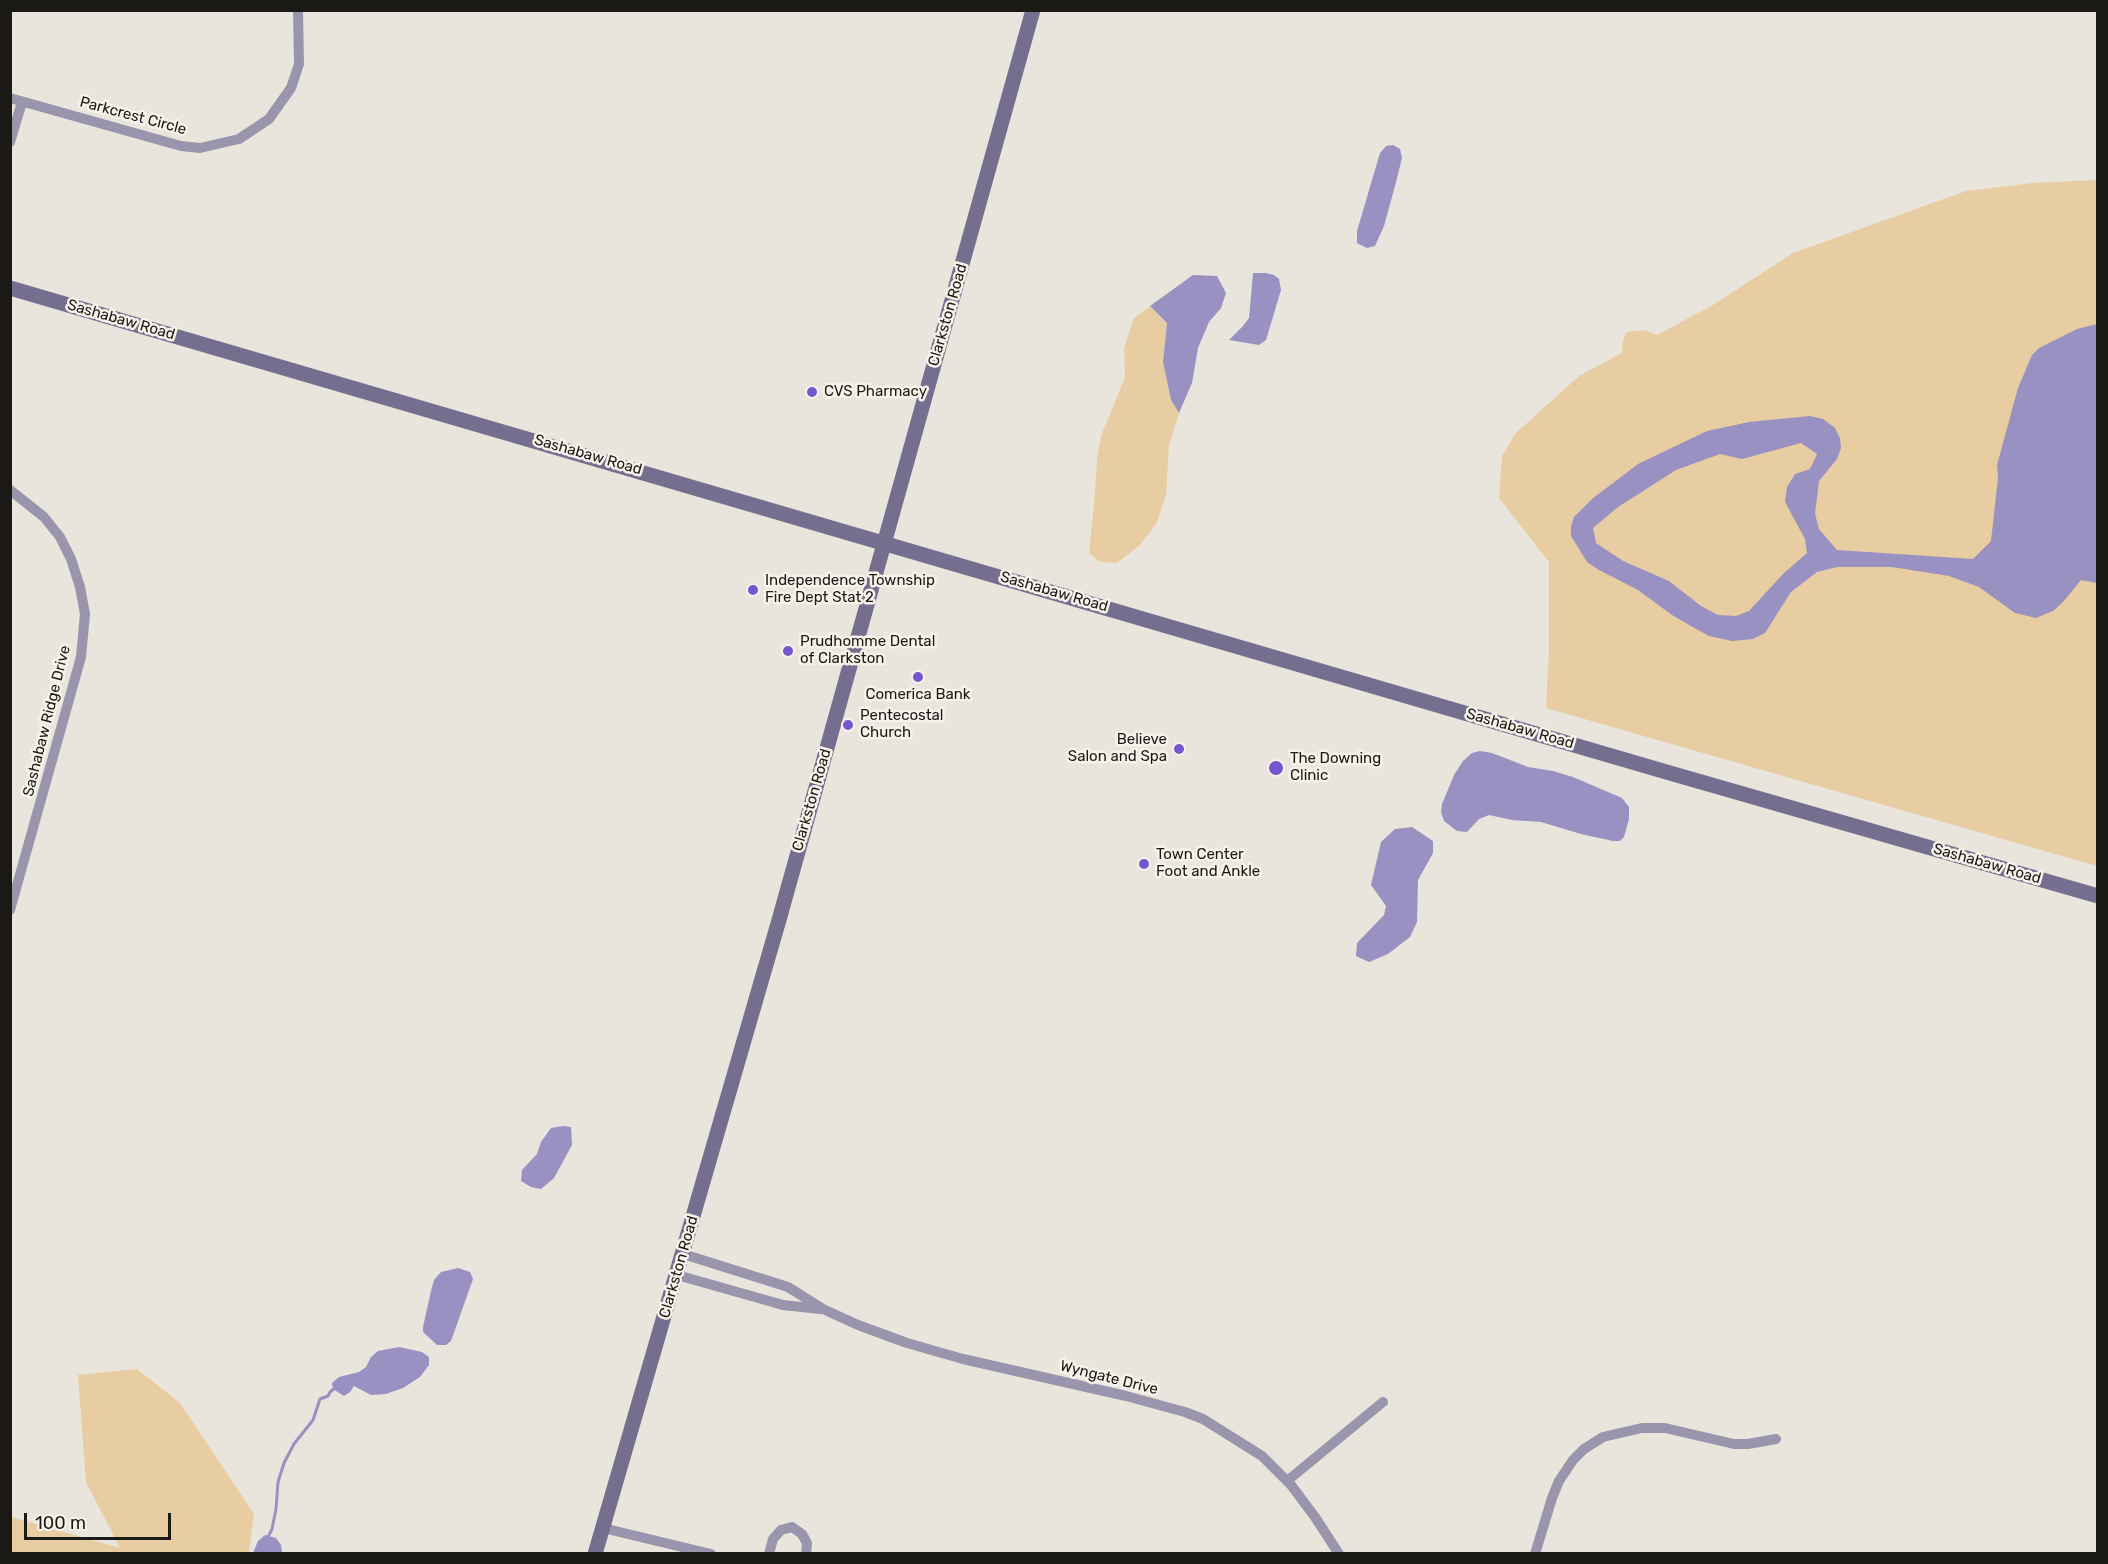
<!DOCTYPE html>
<style>
body{margin:0}
#map{position:relative;width:2108px;height:1564px;overflow:hidden;background:#e9e5dc;font-family:Rubik,sans-serif}
canvas{display:block}
.frame{position:absolute;inset:0;border:12px solid #1b1916;pointer-events:none}
.scale{position:absolute;left:24px;top:1513px;width:147px;height:27px;box-sizing:border-box;border:3px solid #1b1916;border-top:0;padding-left:8px;font-size:18px;line-height:21px;white-space:nowrap;color:#1b1916;-webkit-text-stroke:4px #f7f2ea;paint-order:stroke}
</style>
<div id="map">
<canvas width="2108" height="1564"></canvas>
<div class="frame"></div>
<div class="scale">100 m</div>
</div>
<script>
const ctx = document.querySelector('canvas').getContext('2d');
ctx.lineJoin = 'round';
function fillPath(path, color) { ctx.fillStyle = color; ctx.fill(path, 'evenodd'); }
const poly = rows => new Path2D(rows.map(r => 'M' + r).join(''));
function strokePath(path, color, width, dash) { ctx.strokeStyle = color; ctx.lineWidth = width; ctx.lineCap = dash ? 'butt' : 'round'; ctx.setLineDash(dash || []); ctx.stroke(path); }
function write(font, color, halo, rows, align = 'center') {
  ctx.font = font + ' Rubik,sans-serif'; ctx.lineWidth = 5; ctx.setLineDash([]); ctx.textBaseline = 'middle'; ctx.strokeStyle = halo; ctx.fillStyle = color; for (const [text, x, y, turn = 0] of rows) {
    ctx.save(); ctx.translate(x, y); ctx.rotate((+turn || 0) * Math.PI / 180); ctx.textAlign = isNaN(turn) ? turn : align; if (halo) ctx.strokeText(text, 0, 0); ctx.fillText(text, 0, 0); ctx.restore();
  }
}
fillPath(poly([
 [2097,180,2097,866,1546,708,1549,652,1549,562,1499,498,1502,456,1516,433,1579,376,1622,353,1623,340,1627,332,1645,330,1657,335,1713,305,1793,253,1966,191,2033,183],
 [1150,306,1167,323,1163,362,1171,400,1179,413,1169,445,1166,496,1156,524,1140,545,1117,563,1100,562,1089,553,1095,494,1097,460,1101,436,1125,377,1124,348,1134,318],
 [137,1369,180,1403,254,1514,249,1553,11,1553,11,1517,120,1548,86,1482,78,1375]
]), '#e7cda1');
fillPath(poly([
 [1393,145,1400,149,1402,158,1395,186,1384,226,1375,246,1367,248,1357,243,1357,231,1380,153,1386,146],
 [1253,273,1266,273,1274,275,1279,279,1281,290,1266,340,1259,345,1229,340,1243,326,1249,318],
 [1193,275,1217,276,1226,293,1221,308,1209,322,1198,348,1192,383,1179,413,1171,400,1163,362,1167,323,1150,306],
 [2097,324,2097,583,2081,580,2063,602,2053,611,2036,618,2015,613,1979,587,1949,576,1892,567,1837,567,1817,572,1791,592,1765,633,1753,639,1732,641,1709,636,1698,630,1672,615,1638,590,1599,570,1587,562,1571,536,1571,526,1574,517,1592,499,1638,464,1707,431,1749,422,1810,416,1823,419,1835,428,1840,438,1841,448,1837,459,1819,481,1815,514,1819,529,1837,550,1973,559,1991,541,1998,478,1997,465,2018,388,2032,355,2039,348,2077,329],
 [1801,443,1817,454,1810,469,1795,474,1787,487,1785,502,1805,539,1807,553,1784,573,1749,611,1736,616,1718,615,1701,606,1669,581,1623,561,1596,543,1593,528,1618,507,1676,470,1720,454,1742,459],
 [1480,751,1492,753,1528,767,1553,771,1573,777,1622,798,1629,807,1629,819,1624,837,1620,841,1613,841,1581,834,1541,822,1512,820,1489,815,1479,819,1467,832,1457,831,1444,821,1441,812,1442,804,1454,775,1463,761,1472,753],
 [1412,827,1433,841,1433,853,1418,880,1417,922,1410,937,1388,954,1369,962,1356,956,1357,943,1384,915,1386,906,1371,885,1381,842,1395,829],
 [563,1126,571,1127,572,1145,554,1178,541,1189,531,1187,521,1181,522,1170,537,1154,541,1142,551,1128],
 [458,1268,470,1272,473,1279,451,1341,446,1345,437,1345,423,1332,423,1327,431,1291,434,1280,441,1272],
 [399,1347,422,1352,429,1357,429,1365,420,1377,403,1388,386,1394,371,1395,354,1386,350,1392,344,1396,333,1389,332,1383,339,1377,359,1372,366,1367,371,1357,378,1351],
 [265,1535,276,1538,281,1545,282,1553,253,1553,258,1541]
]), '#9891c2');
strokePath(poly([
 [268,1537,272,1529,276,1509,278,1482,284,1463,294,1444,313,1420,320,1399,328,1396,330,1392,335,1388]
]), '#9891c2', 3);
strokePath(poly([
 [10,98,181,146,200,148,239,139,269,119,291,88,299,64,298,10],
 [10,142,22,102],
 [10,490,44,517,60,537,71,559,80,587,85,614,81,657,10,910],
 [683,1254,788,1287,823,1309,858,1325,907,1343,963,1359,1126,1396,1185,1412,1203,1419,1262,1456,1291,1485,1315,1517,1339,1554],
 [677,1275,783,1305,820,1309],
 [1287,1481,1383,1402],
 [603,1528,711,1554],
 [769,1554,773,1539,781,1530,792,1527,802,1534,807,1543,806,1554],
 [1535,1554,1552,1498,1559,1481,1573,1460,1584,1449,1603,1437,1642,1428,1665,1428,1734,1444,1748,1444,1776,1439]
]), '#9895ac', 10);
strokePath(poly([
 [10,288,1663,771,2098,896],
 [595,1554,779,920,1033,10]
]), '#746f8f', 15);
for (const [x, y, r, color] of [
 [812,392,6,"#7556cf"],
 [753,590,6,"#7556cf"],
 [788,651,6,"#7556cf"],
 [918,677,6,"#7556cf"],
 [848,725,6,"#7556cf"],
 [1179,749,6,"#7556cf"],
 [1276,768,8,"#7556cf"],
 [1144,864,6,"#7556cf"]
]) { const dot = new Path2D(); dot.arc(x, y, r, 0, 2 * Math.PI); ctx.fillStyle = color; ctx.fill(dot); strokePath(dot, '#f7f2ea', 2); }
write('15px', '#1b1916', '#f7f2ea', [
 ["Parkcrest Circle",133,116,15],
 ["Clarkston Road",948,315,-74],
 ["Sashabaw Road",121,320,16],
 ["Sashabaw Road",588,455,16],
 ["Sashabaw Road",1054,592,16],
 ["Sashabaw Ridge Drive",47,721,-76],
 ["Sashabaw Road",1520,729,16],
 ["Clarkston Road",812,800,-74],
 ["Sashabaw Road",1987,864,16],
 ["Clarkston Road",679,1267,-74],
 ["Wyngate Drive",1109,1378,14]
]);
write('15px', '#1b1916', '#f7f2ea', [
 ["CVS Pharmacy",824,392],
 ["Independence Township",765,581],
 ["Fire Dept Stat 2",765,598],
 ["Prudhomme Dental",800,642],
 ["of Clarkston",800,659],
 ["Comerica Bank",918,695,"center"],
 ["Pentecostal",860,716],
 ["Church",860,733],
 ["Believe",1167,740,"right"],
 ["Salon and Spa",1167,757,"right"],
 ["The Downing",1290,759],
 ["Clinic",1290,776],
 ["Town Center",1156,855],
 ["Foot and Ankle",1156,872]
], 'left');
</script>
